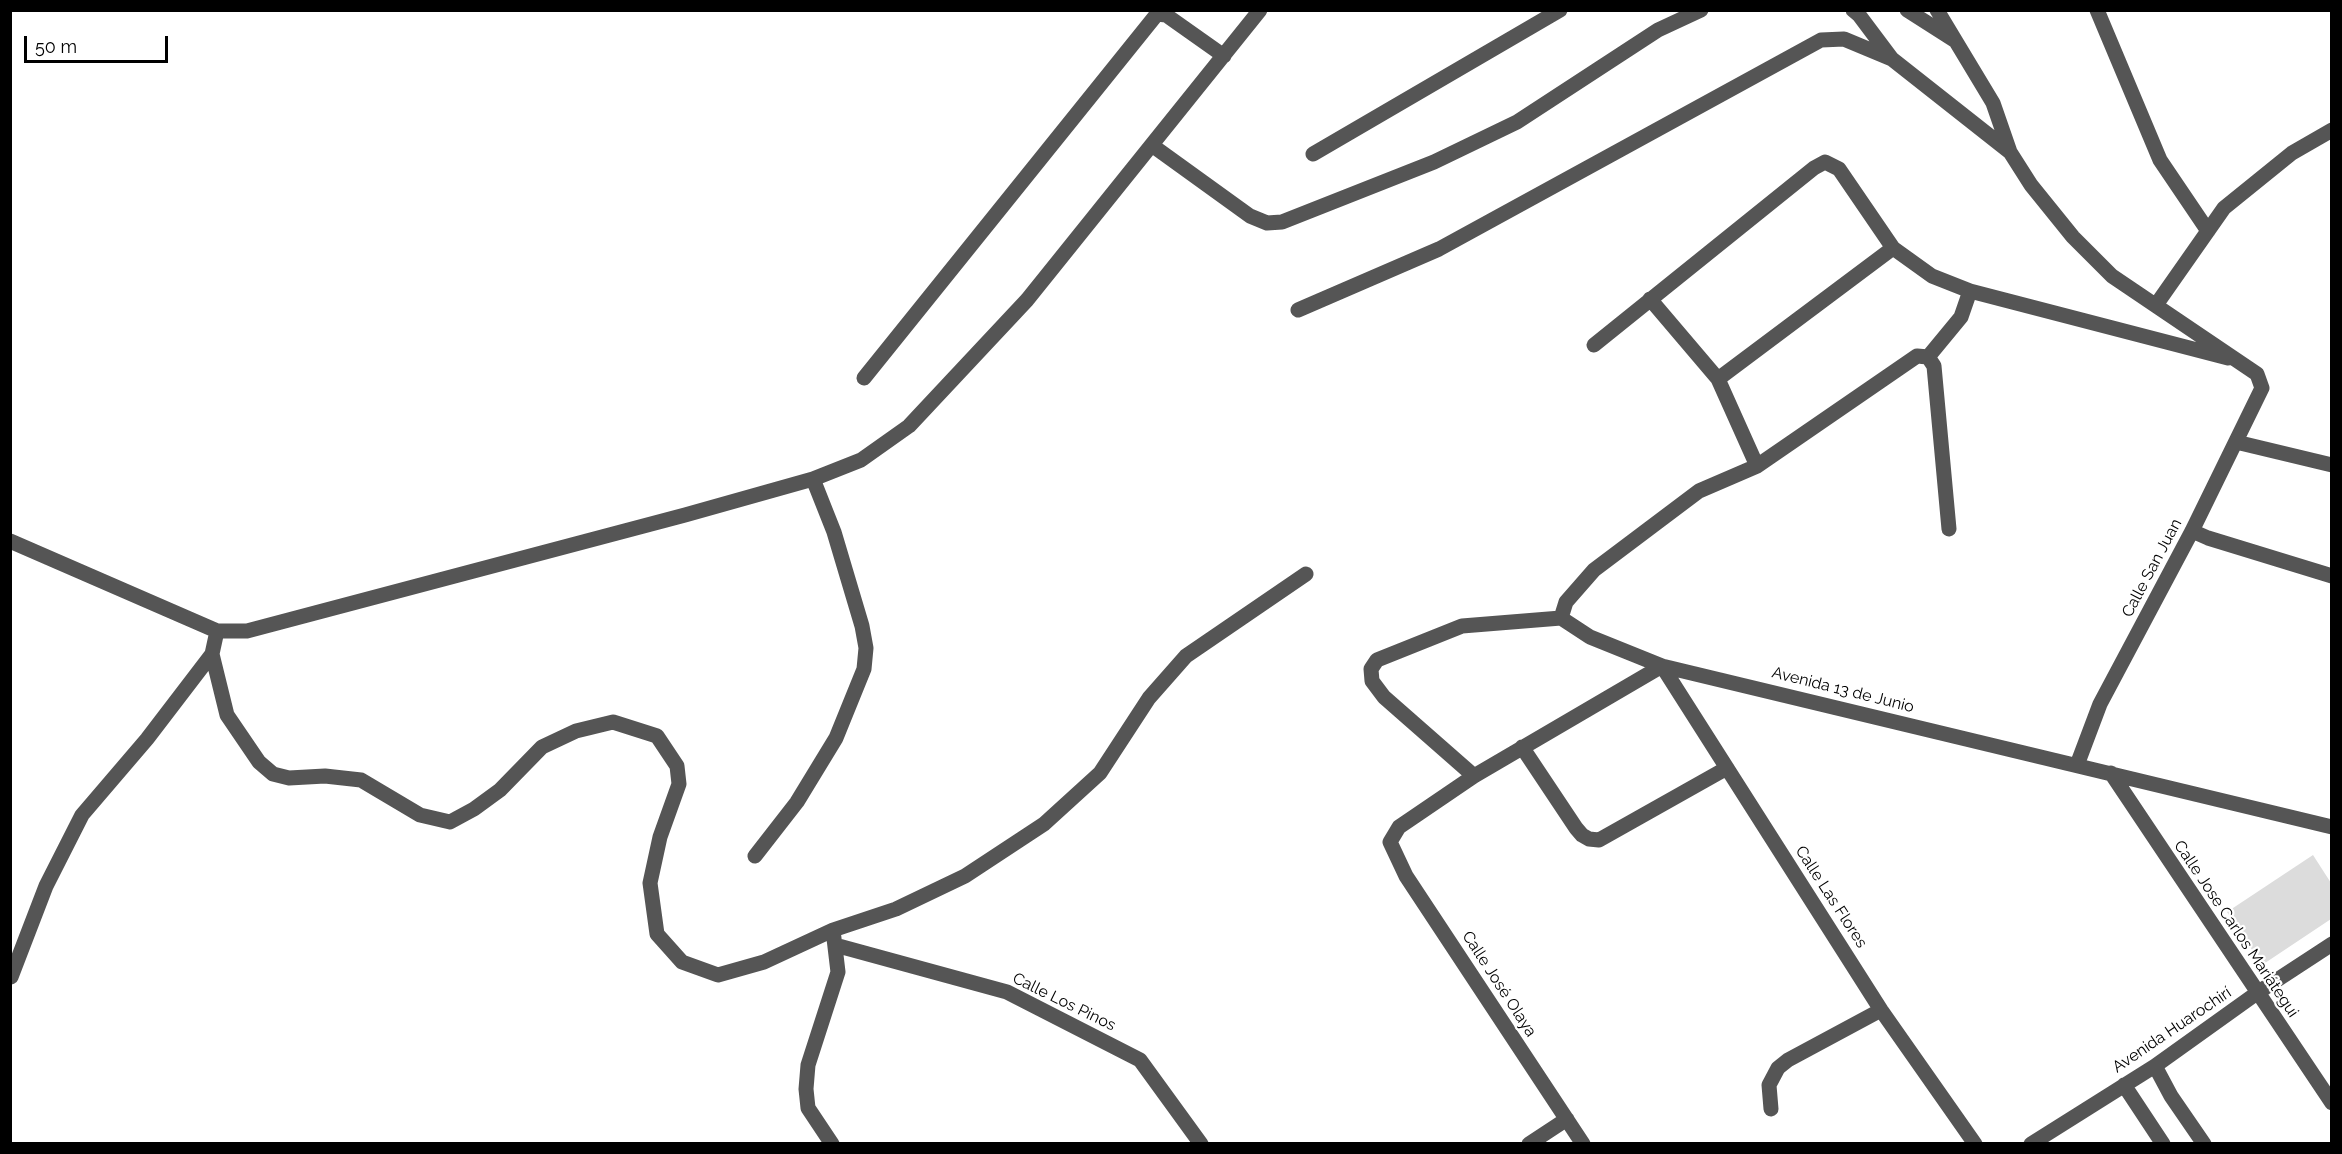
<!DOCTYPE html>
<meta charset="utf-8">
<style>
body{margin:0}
#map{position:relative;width:2342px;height:1154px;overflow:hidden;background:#fff;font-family:Raleway,sans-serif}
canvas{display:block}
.frame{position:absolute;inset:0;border:12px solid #000;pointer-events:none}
.scale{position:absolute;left:24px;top:36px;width:144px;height:27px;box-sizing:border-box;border:3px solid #000;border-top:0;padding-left:8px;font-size:18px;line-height:21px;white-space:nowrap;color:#000;-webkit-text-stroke:4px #fff;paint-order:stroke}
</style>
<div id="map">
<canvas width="2342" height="1154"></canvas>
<div class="frame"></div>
<div class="scale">50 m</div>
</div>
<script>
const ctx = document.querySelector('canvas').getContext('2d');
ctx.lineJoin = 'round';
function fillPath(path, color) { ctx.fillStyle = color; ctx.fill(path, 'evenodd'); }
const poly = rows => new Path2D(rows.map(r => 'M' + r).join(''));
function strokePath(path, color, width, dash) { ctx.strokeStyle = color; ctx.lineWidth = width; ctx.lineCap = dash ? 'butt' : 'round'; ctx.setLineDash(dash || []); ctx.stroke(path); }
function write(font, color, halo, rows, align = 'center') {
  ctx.font = font + ' Raleway,sans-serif'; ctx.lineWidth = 4.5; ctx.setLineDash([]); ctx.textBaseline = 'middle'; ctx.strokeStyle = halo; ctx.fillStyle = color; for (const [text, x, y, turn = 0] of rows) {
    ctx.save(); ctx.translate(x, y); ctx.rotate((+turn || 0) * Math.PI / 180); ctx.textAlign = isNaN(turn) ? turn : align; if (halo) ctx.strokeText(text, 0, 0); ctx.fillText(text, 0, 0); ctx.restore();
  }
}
fillPath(poly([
 [2313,855,2331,883,2331,919,2262,965,2227,912]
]), '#dcdcdc');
strokePath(poly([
 [1853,10,1859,15,1892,59],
 [1907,10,1954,40],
 [1937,10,1993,103,2010,152,2031,185,2073,237,2112,276,2257,374,2262,388,2192,531,2100,704,2077,765],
 [2097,10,2160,160,2208,231],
 [1153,146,1250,216,1267,223,1282,222,1434,162,1517,122,1658,30,1701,10],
 [1313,154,1560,10],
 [1650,299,1718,379,1757,466],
 [2156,305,2224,208,2292,153,2332,130],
 [1298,310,1439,249,1821,40,1844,39,1892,59,2010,152],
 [1594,345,1814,168,1825,162,1839,169,1893,248,1932,276,1970,291,2228,358],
 [1928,357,1961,317,1970,291],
 [864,378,1157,14,1166,15,1224,56],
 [1718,379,1893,248],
 [2236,442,2332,465],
 [1949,529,1934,366,1928,357,1917,356,1757,466,1699,491,1594,570,1566,602,1561,618,1590,637,1662,666,1881,1010,1975,1144],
 [2192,531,2208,538,2332,576],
 [10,541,217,631,247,631,685,515,813,479,861,460,909,426,1027,300,1260,10],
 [217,631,212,654,227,715,259,762,273,774,289,778,325,776,361,780,420,815,450,822,474,809,500,790,542,747,576,731,613,722,657,736,677,766,679,784,660,837,650,883,657,934,682,962,718,975,764,962,833,930,838,972,808,1065,806,1089,808,1108,832,1144],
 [1522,747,1576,828,1582,835,1589,839,1599,840,1727,768],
 [2111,773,2332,1103],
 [1474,776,1384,697,1372,681,1371,669,1377,660,1462,626,1561,618],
 [755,856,797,802,836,738,864,669,866,648,862,626,834,532,813,479],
 [833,930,896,909,965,876,1044,824,1100,773,1149,698,1186,656,1306,574],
 [835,945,1007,992,1140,1060,1201,1144],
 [11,977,46,886,82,815,147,739,212,654],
 [2155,1066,2171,1096,2204,1144],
 [2124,1085,2163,1144],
 [1771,1109,1769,1085,1778,1068,1788,1060,1881,1010],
 [1529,1144,1567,1119],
 [1583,1144,1406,876,1390,842,1399,827,1474,776,1662,666,2332,827],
 [2031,1144,2155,1066,2257,993,2332,944]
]), '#555', 15);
write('16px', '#000', '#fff', [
 ["Calle San Juan",2152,568,-62],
 ["Avenida 13 de Junio",1843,690,14],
 ["Calle Las Flores",1831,897,57],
 ["Calle Jose Carlos Mariátegui",2236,929,56],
 ["Calle José Olaya",1499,984,57],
 ["Calle Los Pinos",1064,1002,26],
 ["Avenida Huarochirí",2172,1030,-34]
]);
</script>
